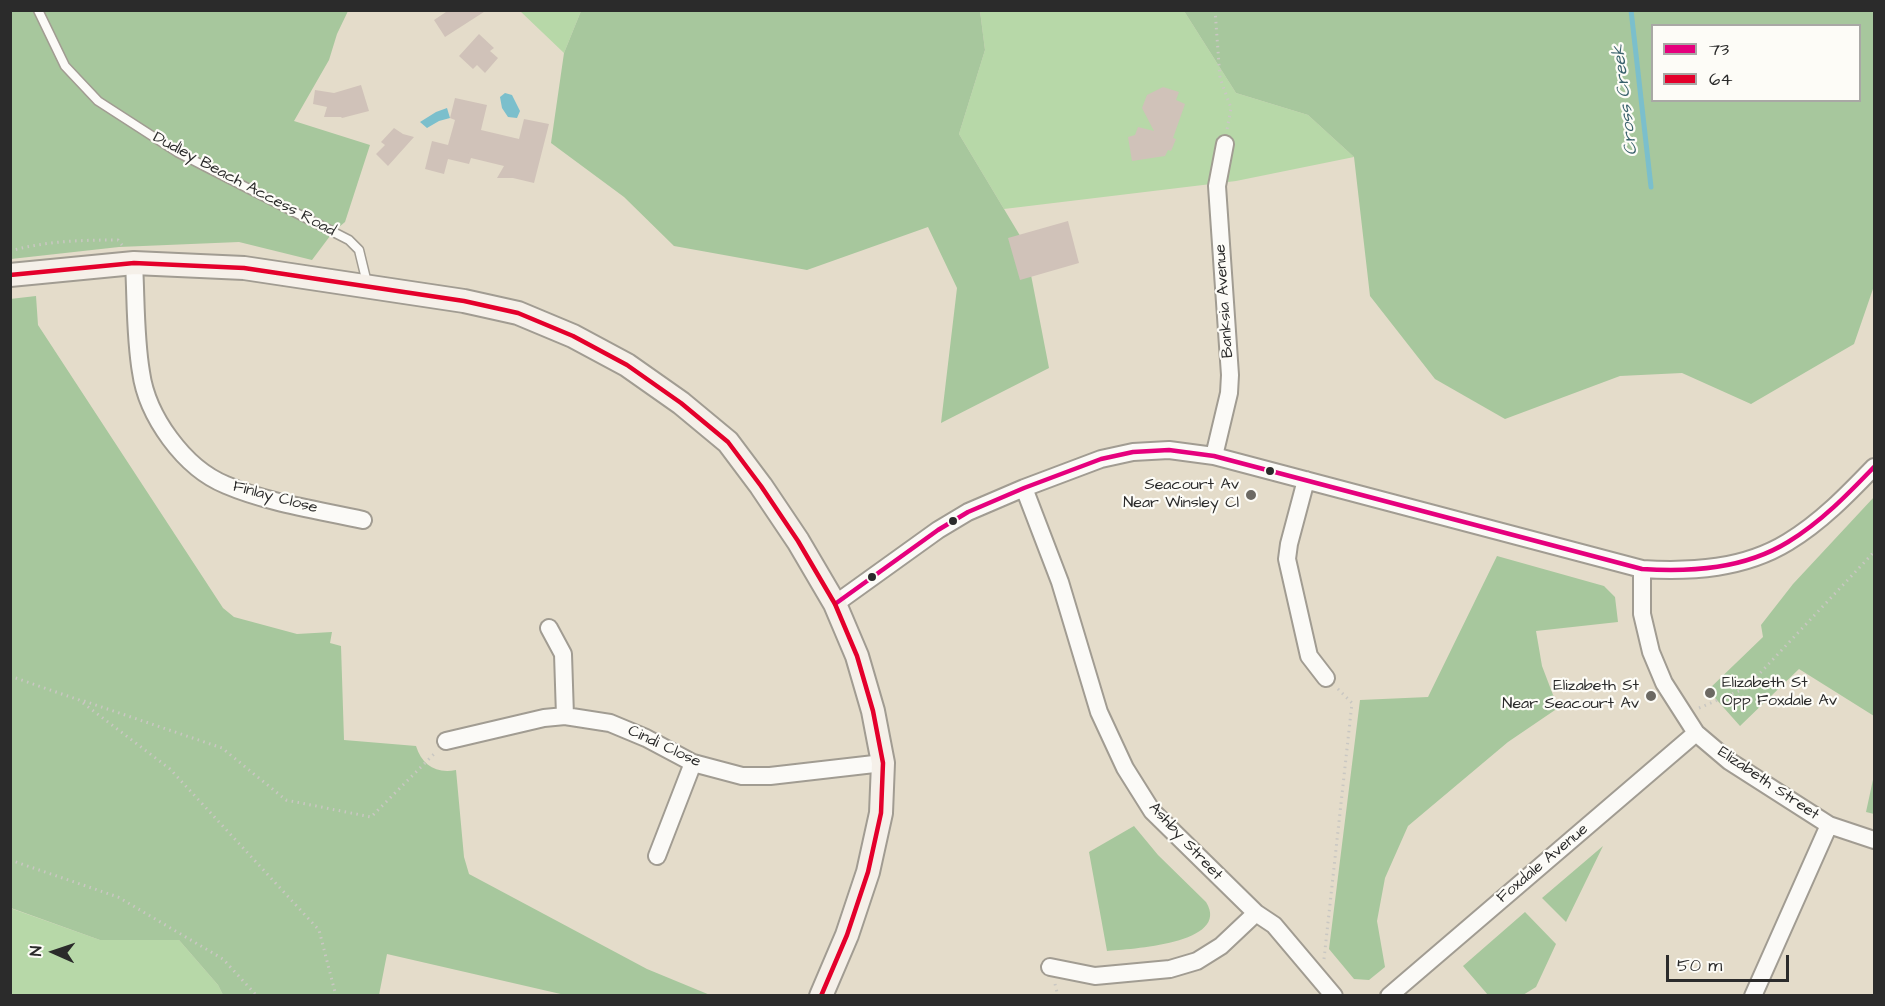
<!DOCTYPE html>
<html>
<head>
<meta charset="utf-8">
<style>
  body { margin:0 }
  #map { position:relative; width:1885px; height:1006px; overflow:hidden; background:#e4dcca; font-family:"Architects Daughter",sans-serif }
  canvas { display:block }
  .frame { position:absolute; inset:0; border:12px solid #2b2b2b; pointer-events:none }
  .legend { position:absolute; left:1651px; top:24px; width:210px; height:78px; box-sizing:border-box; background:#fdfcf7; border:2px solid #a9a8a5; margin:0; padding:8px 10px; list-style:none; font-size:18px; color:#2b2b2b }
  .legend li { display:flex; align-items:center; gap:12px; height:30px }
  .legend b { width:30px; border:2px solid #a9a8a5 }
  .north { position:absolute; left:24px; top:922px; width:60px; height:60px; -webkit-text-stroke:4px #fdfcf7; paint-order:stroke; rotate:273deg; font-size:16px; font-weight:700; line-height:24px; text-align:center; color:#2b2b2b }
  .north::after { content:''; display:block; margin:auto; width:21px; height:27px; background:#2b2b2b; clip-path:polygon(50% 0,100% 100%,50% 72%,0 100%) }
  .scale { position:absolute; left:1666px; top:955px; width:123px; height:27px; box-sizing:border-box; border:3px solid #2b2b2b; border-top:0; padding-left:8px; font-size:18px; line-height:21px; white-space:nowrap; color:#2b2b2b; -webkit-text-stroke:4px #fdfcf7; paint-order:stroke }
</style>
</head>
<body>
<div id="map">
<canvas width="1885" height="1006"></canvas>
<div class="frame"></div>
<ul class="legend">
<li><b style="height:8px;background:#e5007d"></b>73</li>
<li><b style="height:8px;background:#e4002b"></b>64</li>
</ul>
<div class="north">N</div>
<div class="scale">50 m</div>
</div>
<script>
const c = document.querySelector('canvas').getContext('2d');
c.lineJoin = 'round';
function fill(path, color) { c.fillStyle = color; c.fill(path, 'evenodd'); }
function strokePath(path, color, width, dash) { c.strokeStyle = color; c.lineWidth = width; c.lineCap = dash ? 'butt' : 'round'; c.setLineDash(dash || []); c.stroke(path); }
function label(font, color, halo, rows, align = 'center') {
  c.font = font + ' "Architects Daughter",sans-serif'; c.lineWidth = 4.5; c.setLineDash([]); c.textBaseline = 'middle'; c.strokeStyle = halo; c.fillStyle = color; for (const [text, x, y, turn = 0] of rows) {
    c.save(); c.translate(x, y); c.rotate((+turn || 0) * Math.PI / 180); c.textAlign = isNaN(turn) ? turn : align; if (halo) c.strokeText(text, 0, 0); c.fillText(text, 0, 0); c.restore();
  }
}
const green = new Path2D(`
  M520 11H581L564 53Z
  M980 11H1184L1236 93 1308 115 1354 157 1236 181 1004 209 959 134 985 50Z
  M10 908 100 940H179L218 985 223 995 11 996Z`);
const forest = new Path2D(`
  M10 11H348L337 34 329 60 294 121 370 145 345 222 333 232 312 260 239 242 119 247 11 259Z
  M581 11H980L985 50 959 134 1025 244 1049 368 941 423 957 288 928 227 807 270 674 246 624 197 551 143 564 53Z
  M1184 11H1874V286L1854 344 1751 404 1682 373 1620 376 1505 419 1435 379 1370 296 1354 157 1308 115 1236 93ZM1652 26H1860V100H1652Z
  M36 296 38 325 223 608 234 617 297 634 332 632 330 643 341 646 344 740 416 746C422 765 436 774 456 770L464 857 469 874 647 969 710 995H565L387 954 379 995H223L218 985 179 940H100L11 908 10 299Z
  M1874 497V716L1799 669 1740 726 1708 690 1763 637 1761 625 1793 584Z
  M1497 556 1604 586 1615 597 1618 622 1536 631 1542 666 1558 708 1508 742 1408 826 1385 878 1377 921 1385 967 1369 980 1354 979 1329 949 1360 700 1428 697Z
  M1874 775V814L1866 812Z
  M1134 826 1158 855 1206 902C1232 944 1129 949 1107 951L1089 852Z
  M1603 846 1566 922 1542 898Z
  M1525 912 1556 944 1536 987 1523 995H1488L1463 966Z`);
const water = new Path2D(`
  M505 93 512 95 520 111 517 118 508 117 502 108 500 97Z
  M447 108 450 118 439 121 427 128 420 122 436 112Z`);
const stream = new Path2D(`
  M1631 10 1651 187`);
const building = new Path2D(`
  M449 10H487L445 37 434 20Z
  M479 34 494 48 490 51 498 58 485 73 477 65 473 69 459 56Z
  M361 85 369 111 342 118 341 117H324L327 107 313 104 315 90 334 93Z
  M1163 87 1179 92 1176 100 1185 104 1173 138 1176 139 1171 151 1168 150 1165 156 1132 161 1128 137 1135 135 1138 127 1154 131 1142 108 1147 95Z
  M455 98 487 105 481 130 519 139 524 119 549 124 534 183 513 178H497L504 166 471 158 469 164 448 159 444 174 425 169 432 141 448 145 455 120 450 118Z
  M394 128 403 134 414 137 388 166 376 154 385 145 381 142Z
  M1068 221 1079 263 1020 280 1008 238Z`);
const path = new Path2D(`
  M1215 10 1220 78 1231 108 1227 130
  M10 251C46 241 81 240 118 240L122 245
  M10 676 79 700 170 769 319 930 336 996
  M84 701 222 748 286 800 371 817 436 752
  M1699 708 1746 688 1874 552
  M10 860 118 897 223 959 257 996
  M1324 959 1352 703 1337 688
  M1055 984 1057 992 1055 996`);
const lane = new Path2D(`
  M38 10 65 66 98 101 177 152 349 240 359 250 367 283`);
const street = new Path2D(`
  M134 263C136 299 135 337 141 372 147 416 184 468 226 485 268 503 318 510 363 520
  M1214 456 1229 393 1230 375 1217 186 1225 144
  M1306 480 1289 544 1287 559 1309 656 1326 678
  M1024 488 1060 582 1099 712 1125 768 1152 811 1256 913 1274 925 1334 996
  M1642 569V614L1651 652 1664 683 1696 733 1729 761 1829 825 1874 840
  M835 604 938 530 968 512 1024 488 1101 459 1133 452 1169 450 1214 456 1642 569C1692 572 1744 569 1788 542 1821 522 1848 494 1874 467
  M549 628 563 654 565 716
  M446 741 544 718 565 716 610 723 646 738 693 763 742 776H770L883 763
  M657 856 693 763
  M1050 967 1095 976 1170 969 1197 961 1221 946 1256 913
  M1389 996 1696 733
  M1753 996 1829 825`);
const secondary = new Path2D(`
  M10 275 134 263 244 268 464 301 518 313 573 336 627 365 681 403 728 442 761 486 798 541 835 604 857 656 873 711 883 763 881 813 868 872 847 935 821 996`);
const bus1 = new Path2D(`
  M835 604 938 530 968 512 1024 488 1101 459 1133 452 1169 450 1214 456 1642 569C1692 572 1744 569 1788 542 1821 522 1848 494 1874 467`);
const bus2 = new Path2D(`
  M10 275 134 263 244 268 464 301 518 313 573 336 627 365 681 403 728 442 761 486 798 541 835 604 857 656 873 711 883 763 881 813 868 872 847 935 821 996`);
const markers = [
  [1270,471,5,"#2b2b2b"],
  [1251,495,6,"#6c6963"],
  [953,521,5,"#2b2b2b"],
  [872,577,5,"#2b2b2b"],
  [1710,693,6,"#6c6963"],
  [1651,696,6,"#6c6963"]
];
const streetNames = [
  ["Dudley Beach Access Road",244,185,28],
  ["Banksia Avenue",1225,301,-94],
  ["Finlay Close",275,498,15],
  ["Cindi Close",664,747,25],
  ["Elizabeth Street",1768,784,34],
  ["Ashby Street",1185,842,47],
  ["Foxdale Avenue",1543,864,-40]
];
const poiNames = [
  ["Seacourt Av",1239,486],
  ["Near Winsley Cl",1239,504],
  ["Elizabeth St",1722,684,"left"],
  ["Opp Foxdale Av",1722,702,"left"],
  ["Elizabeth St",1639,687],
  ["Near Seacourt Av",1639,705]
];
const waterNames = [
  ["Cross Creek",1626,100,-97]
];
fill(green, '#b7d8a8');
fill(forest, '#a7c79d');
fill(water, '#7bbfcc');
strokePath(stream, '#7bbfcc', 5);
fill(building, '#d0c2b9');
strokePath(lane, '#a19c92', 11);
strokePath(street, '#a19c92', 20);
strokePath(secondary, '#a19c92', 26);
strokePath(path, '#c9c7c2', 3, [1.5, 4.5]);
strokePath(lane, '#fbfaf7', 8);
strokePath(street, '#fbfaf7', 16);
strokePath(secondary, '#f5f0e9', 22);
strokePath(bus1, '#e5007d', 4.5);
strokePath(bus2, '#e4002b', 4.5);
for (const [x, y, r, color] of markers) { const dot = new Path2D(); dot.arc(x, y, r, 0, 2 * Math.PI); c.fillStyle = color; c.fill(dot); strokePath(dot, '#fdfcf7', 2); }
label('16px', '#2b2b2b', '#fdfcf7', streetNames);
label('16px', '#2b2b2b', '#fdfcf7', poiNames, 'right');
label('italic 18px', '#39616c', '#fdfcf7', waterNames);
</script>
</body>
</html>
